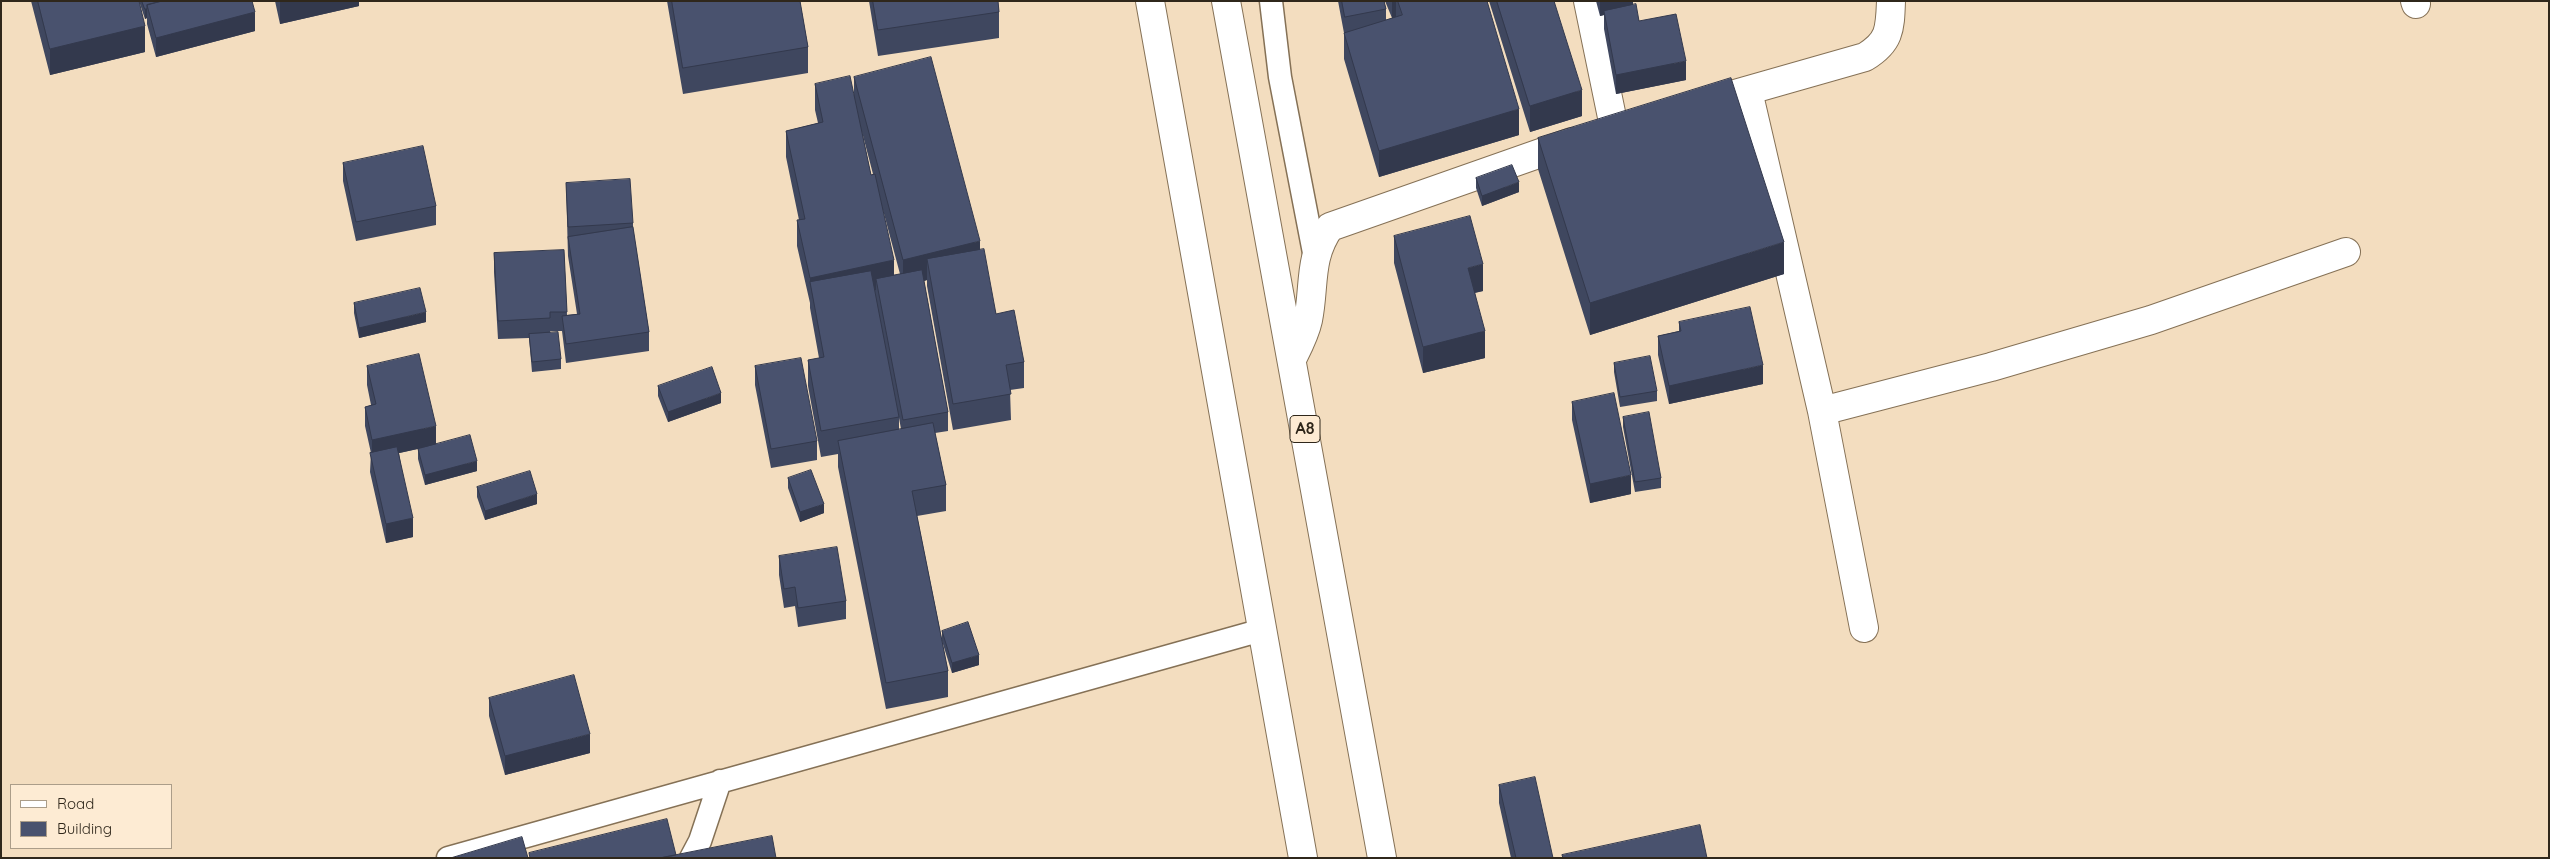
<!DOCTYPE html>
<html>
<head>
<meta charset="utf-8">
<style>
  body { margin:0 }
  #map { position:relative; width:2550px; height:859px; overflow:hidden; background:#f3ddbf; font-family:Quicksand,sans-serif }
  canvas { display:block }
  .frame { position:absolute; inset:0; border:2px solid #2f271b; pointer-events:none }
  .legend { position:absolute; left:10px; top:784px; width:162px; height:65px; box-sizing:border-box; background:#fdebd3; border:1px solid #ab9d89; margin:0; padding:6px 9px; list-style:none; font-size:15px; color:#2f271b }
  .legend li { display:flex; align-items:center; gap:10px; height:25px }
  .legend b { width:25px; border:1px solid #ab9d89 }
</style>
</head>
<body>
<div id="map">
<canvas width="2550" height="859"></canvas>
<div class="frame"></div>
<ul class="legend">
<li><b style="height:6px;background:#fff"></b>Road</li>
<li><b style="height:14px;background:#49526e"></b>Building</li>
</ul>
</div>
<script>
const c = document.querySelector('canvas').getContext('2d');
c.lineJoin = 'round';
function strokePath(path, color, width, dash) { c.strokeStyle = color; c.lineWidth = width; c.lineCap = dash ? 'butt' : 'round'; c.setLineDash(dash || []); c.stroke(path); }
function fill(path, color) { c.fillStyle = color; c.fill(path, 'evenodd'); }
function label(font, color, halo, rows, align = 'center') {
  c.font = font + ' Quicksand,sans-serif'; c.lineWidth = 5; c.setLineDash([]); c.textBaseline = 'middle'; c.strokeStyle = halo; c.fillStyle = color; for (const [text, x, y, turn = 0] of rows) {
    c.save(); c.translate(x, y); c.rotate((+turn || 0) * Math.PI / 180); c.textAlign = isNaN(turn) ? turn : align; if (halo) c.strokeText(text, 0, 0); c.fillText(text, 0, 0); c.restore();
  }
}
const service = new Path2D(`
  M1271 1 1280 77 1315 258
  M448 858 1262 630
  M691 858 700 841 720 781`);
const minor = new Path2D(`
  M1588 1 1614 127
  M2415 1 2416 4
  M1748 91 1822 411 1864 628
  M1700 104 1865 57C1890 42 1890 29 1891 1
  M1292 359C1298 347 1305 334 1308 320 1315 286 1308 258 1330 227L1572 142
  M1822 411 1991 367 2151 320 2346 252`);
const trunk = new Path2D(`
  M1150 1 1303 858
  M1226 1 1382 858`);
const wall = new Path2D(`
  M31 1H139L145 52 50 75Z
  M139 1H252L255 31 156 57 147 24V18L145 19Z
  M275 1H359V6L280 24Z
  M667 1H800L808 47V73L683 94Z
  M869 1H998L999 12V38L878 56Z
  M1338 1H1384L1386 9V20L1392 18 1385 1H1487L1519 135 1379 177 1344 59V33Z
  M1489 1H1554L1582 116 1530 132Z
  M1596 1H1633V5L1639 21 1686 80 1616 94 1604 29V15L1600 16Z
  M854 77 980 250 996 314 1024 362V388L1010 390 1011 420 953 430 927 286V280L924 281 948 412V431L935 433 946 485V511L917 516 942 640V631L979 665 952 673 942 641 948 671V697L886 709 838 467V454L821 457 808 386V360L819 358 810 308V303L797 246V220H799L786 157V131L818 123 815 110V84L854 97ZM862 132 873 174 871 175ZM883 210 900 274 894 275ZM899 418 901 429 899 430Z
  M1538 138 1784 274 1590 335 1538 169Z
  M343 163 436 206V225L356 241 343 181Z
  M1476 178 1519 192 1482 206 1476 188Z
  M566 183 633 223V228L649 332V351L566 363 562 331H550L561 359V369L532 372 529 338 498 339 494 272V253L564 250 567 315 577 314 568 256Z
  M1394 236 1483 291 1475 293 1485 358 1423 373 1394 263Z
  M354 303 426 322 359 338 354 313Z
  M1679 322 1763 384 1669 404 1658 355V336L1679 331Z
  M1614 363 1657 391V401L1620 407 1614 372Z
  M367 366 436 444 477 471 425 485 418 459V449L426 447 399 453 413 537 386 543 370 472 371 453 365 426V407L371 405 367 385Z
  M755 366 817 441V460L771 468 755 385Z
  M658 386 721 403 668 422 658 396Z
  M1572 402 1631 494 1590 503 1572 420Z
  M1623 417 1661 478V488L1635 492 1623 427Z
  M788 478 824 513 800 522 788 488Z
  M477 487 537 504 485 520 477 497Z
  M779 556 846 601V619L798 627 795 606 784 608 779 575Z
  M489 698 590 753 505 775 489 716Z
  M1499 785 1553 858H1511L1499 803Z`);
const shadedWall = new Path2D(`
  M280 1H359V6L280 24Z
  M1392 1H1396V18L1392 19Z
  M1600 1H1633V7L1604 11V15L1600 16Z
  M145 9H147V18L145 19Z
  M255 12V31L156 57V38Z
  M145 26V52L50 75V49Z
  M1686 61V80L1616 94V75Z
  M1582 90V116L1530 132V106Z
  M1519 109V135L1379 177V151Z
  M1519 182V192L1482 206V196Z
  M980 241V267L927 259V280L903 287V260Z
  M1784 242V274L1590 335V303Z
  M894 260V286L876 279V290L814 304 810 283V278Z
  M1483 264V291L1468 294V268Z
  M426 312V322L359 338V328Z
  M1485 331V358L1423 373V347Z
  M1763 365V384L1669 404V386Z
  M721 393V403L668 422V412Z
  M436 426V445L372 459V440Z
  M477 461V471L425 485V475Z
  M1631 475V494L1590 503V484Z
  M537 494V504L485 520V511Z
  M824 504V513L800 522V512Z
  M413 518V537L386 543V524Z
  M979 655V665L952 673V663Z
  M590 734V753L505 775V756Z`);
const building = new Path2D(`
  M38 1H139L145 26 50 49Z
  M142 1H162L147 5V9H145Z
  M162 1H252L255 12 156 38 147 5Z
  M672 1H800L808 47 683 68Z
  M873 1H998L999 12 878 30Z
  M1342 1H1384L1386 9 1345 17Z
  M1398 1H1487L1519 109 1379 151 1344 33 1402 15Z
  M1497 1H1554L1582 90 1530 106Z
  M1636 4 1639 21 1676 14 1686 61 1616 75 1604 11Z
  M931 57 980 241 903 260 854 77Z
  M850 76 871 175 875 174 894 260 810 278 797 220 805 219 786 131 823 122 815 84Z
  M1731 78 1784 242 1590 303 1538 138Z
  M423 146 436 206 356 222 343 163Z
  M1512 165 1519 182 1482 196 1476 178Z
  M630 179 633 223 568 227 566 183Z
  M1470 216 1483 264 1468 268 1485 331 1423 347 1394 236Z
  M633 227 649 332 566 344 562 316 580 314 568 237Z
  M984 249 996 314 1014 310 1024 362 1006 365 1011 394 953 404 927 259Z
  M564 250 567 312H550V318L498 321 494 253Z
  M922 270 948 412 903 420 876 279Z
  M871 271 899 417 821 431 808 360 824 357 810 282Z
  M420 288 426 312 359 328 354 303Z
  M1750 307 1763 365 1669 386 1658 336 1681 331 1679 322Z
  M558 332 561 359 532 362 529 334Z
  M419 354 436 426 372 440 365 407 376 404 367 366Z
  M1650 356 1657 391 1620 397 1614 363Z
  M801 358 817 441 771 449 755 366Z
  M712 367 721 393 668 412 658 386Z
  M1614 393 1631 475 1590 484 1572 402Z
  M1649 412 1661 478 1635 482 1623 417Z
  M933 423 946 485 912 491 948 671 886 683 838 441Z
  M470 435 477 461 425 475 418 449Z
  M397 447 413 518 386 524 370 453Z
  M811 470 824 504 800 512 788 478Z
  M530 471 537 494 485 511 477 487Z
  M837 547 846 601 798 608 795 587 784 589 779 556Z
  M968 622 979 655 952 663 942 631Z
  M574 675 590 734 505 756 489 698Z
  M1535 777 1553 858H1516L1499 785Z
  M667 819 676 855 660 858H530L529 853Z
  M1700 825 1707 858H1563L1562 855Z
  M772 836 776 858H660Z
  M522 837 528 858H451Z`);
const shields = [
  [1305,429,30]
];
const shieldNames = [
  ["A8",1305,429]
];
strokePath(service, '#857156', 25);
strokePath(minor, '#857156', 30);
strokePath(trunk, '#857156', 30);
strokePath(service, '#fff', 22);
strokePath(minor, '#fff', 28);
strokePath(trunk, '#fff', 28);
fill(wall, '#3f475f');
fill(shadedWall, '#33394d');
fill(building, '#49526e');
strokePath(building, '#33394d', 1);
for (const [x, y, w] of shields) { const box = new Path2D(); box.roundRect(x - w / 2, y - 13.5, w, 27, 4); c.fillStyle = '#fdebd3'; c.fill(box); strokePath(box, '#2f271b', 1); }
label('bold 16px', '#2f271b', null, shieldNames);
</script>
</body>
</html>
